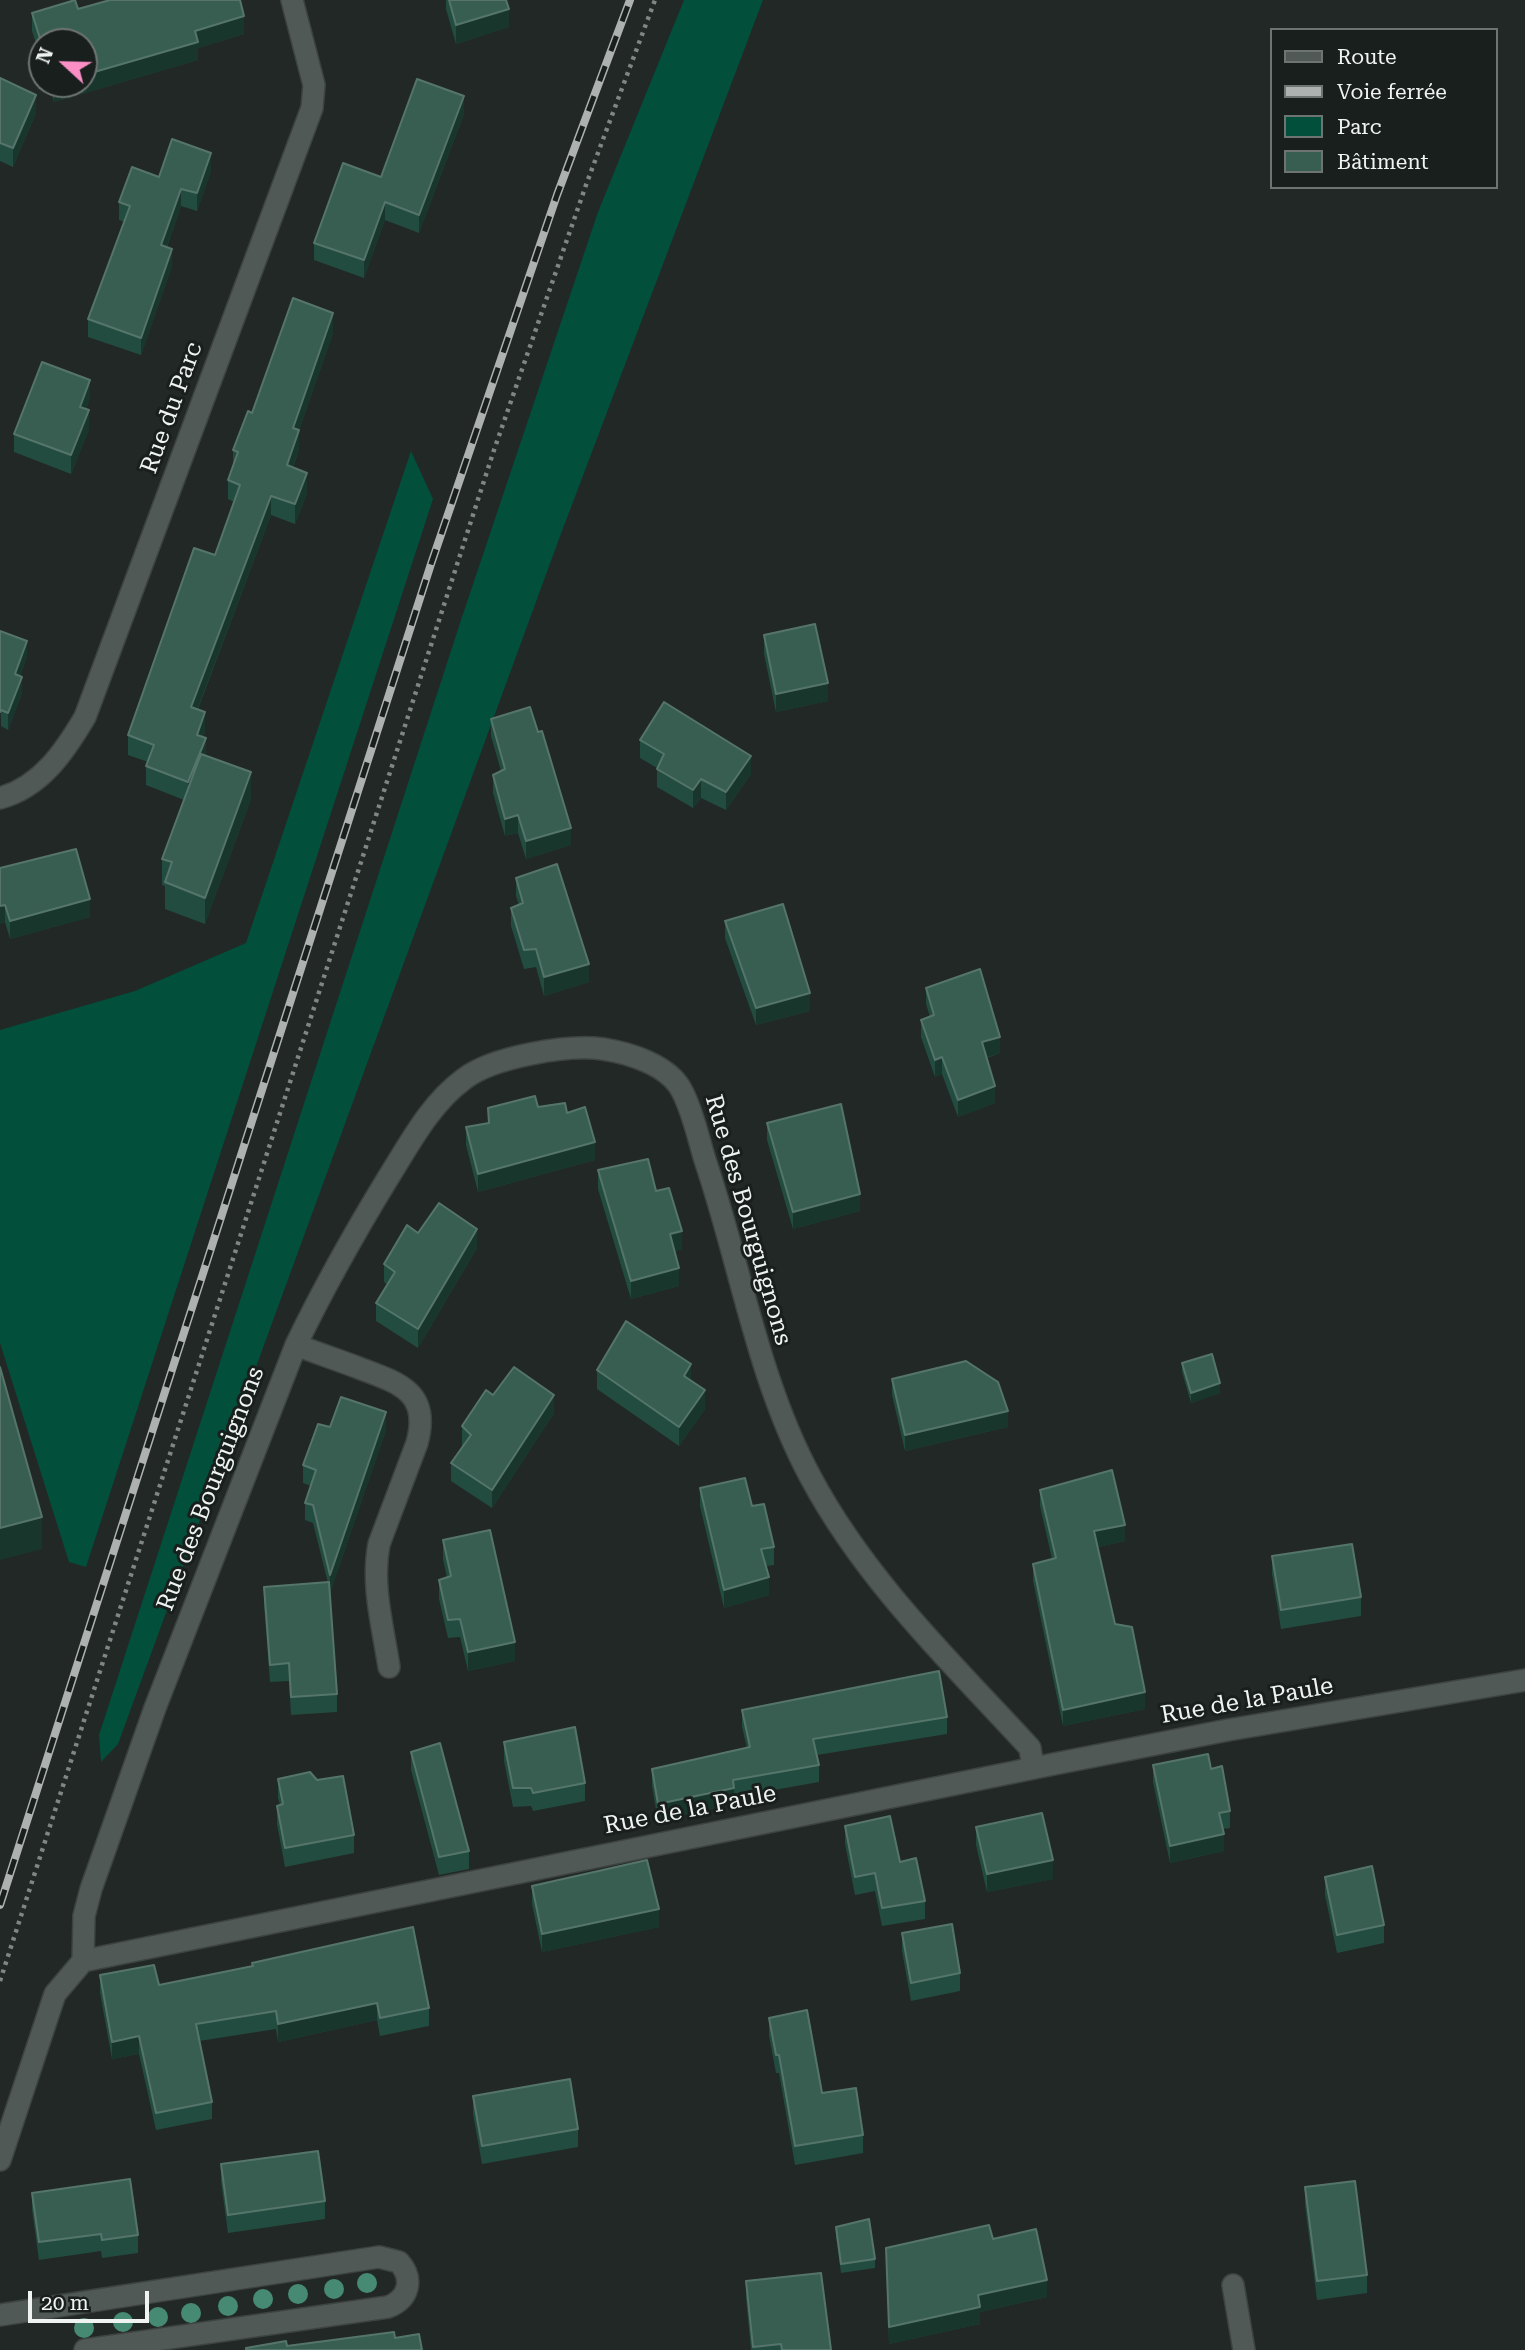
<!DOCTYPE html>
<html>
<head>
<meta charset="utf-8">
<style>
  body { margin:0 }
  #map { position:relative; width:1525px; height:2350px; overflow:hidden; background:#222826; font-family:"Roboto Serif",serif }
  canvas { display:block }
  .legend { position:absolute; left:1270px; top:28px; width:228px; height:161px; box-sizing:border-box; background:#181f1c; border:2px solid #6e7472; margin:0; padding:9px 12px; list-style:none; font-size:21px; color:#eff4f2 }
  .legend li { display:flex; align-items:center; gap:14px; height:35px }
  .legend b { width:35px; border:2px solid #6e7472 }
  .north { position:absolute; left:28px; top:28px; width:70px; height:70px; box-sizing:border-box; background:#181f1c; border:2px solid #6e7472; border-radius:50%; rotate:292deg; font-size:19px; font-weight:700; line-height:28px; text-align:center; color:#eff4f2 }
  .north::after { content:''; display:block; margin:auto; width:24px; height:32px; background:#fa8fc6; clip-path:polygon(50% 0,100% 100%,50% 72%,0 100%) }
  .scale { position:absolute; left:28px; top:2291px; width:121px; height:32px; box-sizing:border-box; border:4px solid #eff4f2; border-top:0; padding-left:9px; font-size:21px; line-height:24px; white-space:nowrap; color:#eff4f2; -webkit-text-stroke:5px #181f1c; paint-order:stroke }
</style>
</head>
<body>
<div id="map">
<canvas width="1525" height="2350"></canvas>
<ul class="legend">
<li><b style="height:9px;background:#515956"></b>Route</li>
<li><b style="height:9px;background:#adb2b0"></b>Voie ferrée</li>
<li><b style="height:19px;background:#024f3b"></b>Parc</li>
<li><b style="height:19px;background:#385e52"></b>Bâtiment</li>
</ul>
<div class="north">N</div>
<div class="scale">20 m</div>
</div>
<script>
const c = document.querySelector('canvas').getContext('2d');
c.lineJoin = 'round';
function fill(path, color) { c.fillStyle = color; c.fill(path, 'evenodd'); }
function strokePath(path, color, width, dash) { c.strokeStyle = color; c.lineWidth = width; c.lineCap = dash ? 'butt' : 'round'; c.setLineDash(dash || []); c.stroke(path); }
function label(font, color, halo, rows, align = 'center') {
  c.font = font + ' "Roboto Serif",serif'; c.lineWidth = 6; c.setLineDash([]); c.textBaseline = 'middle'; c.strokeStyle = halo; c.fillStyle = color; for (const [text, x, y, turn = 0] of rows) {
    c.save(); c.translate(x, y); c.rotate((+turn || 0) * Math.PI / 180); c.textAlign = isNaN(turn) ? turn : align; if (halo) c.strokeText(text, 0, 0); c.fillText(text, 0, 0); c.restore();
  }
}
const green = new Path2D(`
  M684 0H763L559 539 118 1744 101 1762 99 1735 461 620 598 212Z
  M411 451 433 499 86 1567 69 1562 0 1343V1030L135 991 246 943Z`);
const path = new Path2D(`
  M0 1981 493 453 586 185 655 0`);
const street = new Path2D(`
  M0 798C41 787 65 751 85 717L312 108 314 85 292 0
  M296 1345C317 1353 338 1360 359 1368 399 1383 431 1392 417 1443L379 1544C371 1585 383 1627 389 1667
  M83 1961 84 1916 91 1889 155 1708 296 1345C324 1287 355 1232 388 1178 410 1143 430 1104 464 1079 492 1057 568 1044 603 1049 629 1053 669 1065 682 1091 693 1112 698 1137 705 1160 741 1266 757 1378 811 1478 866 1581 952 1663 1030 1748L1033 1768
  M0 2160 55 1994 83 1961 1054 1764 1228 1730 1525 1680
  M1233 2285 1244 2350
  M0 2315 379 2257 399 2262C414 2279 409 2299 388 2307L85 2350`);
const rail = new Path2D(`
  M0 1905 431 564 557 195 630 0`);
const trees = [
  [367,2283],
  [334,2289],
  [298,2294],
  [263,2299],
  [228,2306],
  [191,2313],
  [158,2317],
  [123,2322],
  [84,2328]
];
const wall = new Path2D(`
  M446 0H506L509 27 456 44 446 9Z
  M78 9 244 34 198 48V60L54 102 49 84H84L42 42V62L32 31V13Z
  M0 78 36 113 13 167 0 161Z
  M464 114 419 233 385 220 364 278 314 260V243L381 177Z
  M211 171 197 211 181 206 167 247 172 266 141 355 88 337V319L124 222 119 220V202L159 177Z
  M333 333 299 430V449L293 468 307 493 295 524 271 515 198 709 205 732 203 737 206 756 251 799 205 924 165 909V886L162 885V859L184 800 146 785V766L148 762 128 755V735L215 555 234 502 228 499V480L233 466V450Z
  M90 398 86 409 89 429 71 474 14 452V434Z
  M0 631 27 657 20 676 22 693 8 730 1 726Z
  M764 635 828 701 776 712 764 654Z
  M491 719 571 845 526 859 518 833 505 836 493 793V775L501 771 491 736Z
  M640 740 751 774 726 810 701 798 693 808 657 787V768L640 758Z
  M0 868 90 917 10 939 5 922 0 924Z
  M516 878 589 982 544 996 536 967 524 969 511 926V908L519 905 516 896Z
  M725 921 810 1011 756 1025 725 938Z
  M926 988 1000 1053 987 1058 995 1103 958 1117 942 1074 935 1077 921 1037V1020L930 1017 926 1004Z
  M538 1107 567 1113 595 1160 478 1192 466 1145V1127L488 1123V1108Z
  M767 1123 860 1211 793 1229 767 1140Z
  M598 1170 656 1191 682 1249 675 1251 679 1286 631 1299 598 1189Z
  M418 1233 477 1248 418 1348 376 1321V1303L388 1285 384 1282V1264Z
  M1182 1363 1220 1393 1191 1403 1182 1372Z
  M597 1370 691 1381 705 1409 679 1446 597 1389Z
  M892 1379 1008 1427 905 1451 892 1395Z
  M493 1395 554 1413 492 1508 451 1481V1463L463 1446 462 1445V1426Z
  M330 1427 386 1430 330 1593 337 1694V1712L291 1715 289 1681 270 1682 264 1604V1587L328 1583 313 1523 305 1520V1503L311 1486 303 1483V1465Z
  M700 1488 752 1506 774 1547V1565L766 1566 769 1595 724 1608 700 1506Z
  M1040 1490 1125 1541 1098 1547 1115 1624 1145 1709 1063 1726 1033 1581V1564L1052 1559 1040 1506Z
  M443 1540 515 1661 468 1671 460 1637 448 1638 439 1599V1580L447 1578 443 1559Z
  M1272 1556 1361 1597V1616L1281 1629 1272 1574Z
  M742 1710 947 1717V1734L817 1755 819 1765V1782L734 1797V1804L658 1821 652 1786V1769L747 1748 742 1727Z
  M504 1742 585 1783V1801L533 1811 531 1806 513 1807 504 1761Z
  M411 1752 469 1851V1869L439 1875 411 1770Z
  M1153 1765 1211 1769 1230 1811V1828L1223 1829 1224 1851 1170 1863 1153 1782Z
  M278 1779 354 1835V1853L285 1867 277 1824V1806L280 1805 278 1798Z
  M845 1826 900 1862 925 1901V1919L882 1926 875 1891 855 1895 845 1844Z
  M976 1827 1053 1879 987 1892 976 1845Z
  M1325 1877 1384 1925V1943L1337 1953 1325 1895Z
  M532 1886 659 1927 542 1952 532 1904Z
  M902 1933 960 1973V1991L911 2001 902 1951Z
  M100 1975 159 1985 429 2008V2026L380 2036 377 2020 278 2042 276 2029 199 2041 212 2102V2119L156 2130 139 2054 112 2059 100 1993Z
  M769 2018 822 2093 863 2135V2153L795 2165 779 2073H776L769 2036Z
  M473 2096 578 2129V2147L482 2164 473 2114Z
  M221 2164 325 2201V2219L228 2233 221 2182Z
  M1305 2187 1367 2275V2293L1317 2300 1305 2205Z
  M32 2193 138 2235V2253L102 2258 101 2251 39 2260 32 2210Z
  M836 2227 875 2259V2268L841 2273 836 2236Z
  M993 2239 1047 2297 980 2312V2324L889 2344 886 2248Z
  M746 2281 831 2350H751L746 2298Z`);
const shadedWall = new Path2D(`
  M509 9V27L456 44V25Z
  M244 16V34L198 48V60L54 102V84H84V75L195 31Z
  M36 95V113L13 167V148Z
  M464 96V114L419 233V215Z
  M211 153V171L197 211V193Z
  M181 189V206L161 263V245Z
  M385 202V220L364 278V260Z
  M172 249V266L141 355V338Z
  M333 313V333L293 447V428Z
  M90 380V398L80 426V407Z
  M89 410V429L71 474V455Z
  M299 430V449L287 485V465Z
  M307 473V493L295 524V504Z
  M271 496V515L191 726V707Z
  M27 641V657L15 691V674Z
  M22 677V693L8 730V713Z
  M828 683V701L776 712V694Z
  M205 712V732L197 754V735Z
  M206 738V757L188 802V782Z
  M751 756V774L726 810V792Z
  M251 772V799L205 924V898Z
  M701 779V798L693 808V790Z
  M518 815V833L505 836V819Z
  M571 828V845L526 859V841Z
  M90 899V917L10 939V921Z
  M5 905V922L0 924V906Z
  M589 964V982L544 996V977Z
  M810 993V1011L756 1025V1008Z
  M1000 1037V1053L982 1059V1042Z
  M942 1057V1074L935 1077V1060Z
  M995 1086V1103L958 1117V1100Z
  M595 1142V1160L478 1192V1174Z
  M860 1194V1211L793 1229V1212Z
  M477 1229V1248L418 1348V1329Z
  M682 1231V1249L670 1252V1234Z
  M679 1268V1286L631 1299V1281Z
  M691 1364V1382L684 1376Z
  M1220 1383V1393L1191 1403V1393Z
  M705 1390V1409L679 1446V1427Z
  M554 1395V1413L492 1508V1490Z
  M1008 1411V1427L905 1451V1435Z
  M386 1412V1430L330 1593V1575Z
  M42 1517V1549L0 1560V1528Z
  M1125 1525V1541L1094 1548V1531Z
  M769 1577V1595L724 1608V1590Z
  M515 1642V1661L468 1671V1652Z
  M1145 1692V1709L1063 1726V1710Z
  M734 1788V1804L658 1821V1804Z
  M1224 1834V1851L1170 1863V1846Z
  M1053 1860V1879L987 1892V1874Z
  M659 1909V1927L542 1952V1934Z
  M377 2003V2020L278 2042V2024Z
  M139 2036V2054L112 2059V2042Z
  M1047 2280V2297L980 2312V2324L889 2344V2327L978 2295Z`);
const building = new Path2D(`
  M75 0 78 9 110 0H240L244 16 195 31 198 42 84 75V42H42V45L32 13Z
  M449 0H506L509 9 456 25Z
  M0 78 36 95 13 148 0 143Z
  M417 79 464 96 419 215 385 202 364 260 314 243 343 163 381 177Z
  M172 139 211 153 197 193 181 189 161 245 172 249 141 338 88 319 130 206 119 202 132 167 159 177Z
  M293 298 333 313 293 428 299 430 287 465 307 473 295 504 271 496 191 707 205 712 197 735 206 738 188 782 146 766 154 745 128 735 194 548 215 555 240 485 228 480 238 452 233 450 248 411 252 413Z
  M42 362 90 380 80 407 89 410 71 455 14 434Z
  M815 624 828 683 776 694 764 635Z
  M0 631 27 641 15 674 22 677 8 713 1 710 0 712Z
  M664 702 751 756 726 792 701 779 693 790 657 769 664 754 640 740Z
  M530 707 538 732 542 731 571 828 526 841 518 815 505 819 493 775 505 769 491 719Z
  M201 754 251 772 205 898 165 882 172 862 162 859Z
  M76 849 90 899 10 921 5 905 0 906V868Z
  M557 864 589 964 544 977 536 949 524 950 511 908 523 903 516 878Z
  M783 904 810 993 756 1008 725 921Z
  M980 969 1000 1037 982 1042 995 1086 958 1100 942 1057 935 1060 921 1020 934 1015 926 988Z
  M535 1096 538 1107 565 1103 567 1113 585 1107 595 1142 478 1174 466 1127 489 1123 488 1108Z
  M841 1104 860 1194 793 1212 767 1123Z
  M648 1159 656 1191 669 1188 682 1231 670 1234 679 1268 631 1281 598 1170Z
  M439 1203 477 1229 418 1329 376 1303 395 1272 384 1264 407 1225 418 1233Z
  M626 1321 691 1364 684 1376 705 1390 679 1427 597 1370Z
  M1212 1354 1220 1383 1191 1393 1182 1363Z
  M966 1361 998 1382 1008 1411 905 1435 892 1379Z
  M0 1367 42 1517 0 1528Z
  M514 1367 554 1395 492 1490 451 1463 471 1435 462 1426 486 1390 493 1395Z
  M341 1397 386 1412 330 1575 313 1505 305 1503 316 1470 303 1465 318 1424 330 1427Z
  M1112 1470 1125 1525 1094 1531 1115 1624 1132 1627 1145 1692 1063 1710 1033 1564 1056 1558 1040 1490Z
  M745 1478 752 1506 764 1504 774 1547 761 1549 769 1577 724 1590 700 1488Z
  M490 1530 515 1642 468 1652 460 1619 448 1620 439 1580 451 1576 443 1540Z
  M1352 1544 1361 1597 1281 1610 1272 1556Z
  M329 1582 337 1694 291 1697 289 1663 270 1665 264 1587Z
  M939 1671 947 1717 813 1739 819 1765 733 1780 734 1788 658 1804 652 1769 750 1747 742 1710Z
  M575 1727 585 1783 533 1793 531 1788H513L504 1742Z
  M440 1743 469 1851 439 1857 411 1752Z
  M1208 1754 1211 1769 1222 1766 1230 1811 1219 1813 1224 1834 1170 1846 1153 1765Z
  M310 1772 317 1780 343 1776 354 1835 285 1848 277 1806 283 1804 278 1779Z
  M1042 1813 1053 1860 987 1874 976 1827Z
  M890 1816 900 1862 916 1858 925 1901 882 1908 875 1873 855 1877 845 1826Z
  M647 1860 659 1909 542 1934 532 1886Z
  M1372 1866 1384 1925 1337 1935 1325 1877Z
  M952 1924 960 1973 911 1983 902 1933Z
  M413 1927 429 2008 380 2018 377 2003 278 2024 276 2011 196 2024 212 2102 156 2113 139 2036 112 2042 100 1975 154 1965 159 1985 253 1966 252 1963Z
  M807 2010 822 2093 856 2088 863 2135 795 2146 779 2055H776L769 2018Z
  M570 2079 578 2129 482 2146 473 2096Z
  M318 2151 325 2201 228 2215 221 2164Z
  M130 2179 138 2235 102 2240 101 2234 39 2242 32 2193Z
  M1355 2181 1367 2275 1317 2281 1305 2187Z
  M869 2219 875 2259 841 2264 836 2227Z
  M989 2225 993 2239 1036 2229 1047 2280 978 2295 980 2307 889 2327 886 2248Z
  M821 2273 831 2350H782L781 2344 753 2347 746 2281Z
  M394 2332 395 2338 419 2334 422 2350H246V2348L286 2341 287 2346Z`);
const streetNames = [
  ["Rue du Parc",172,408,-70],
  ["Rue des Bourguignons",748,1220,74],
  ["Rue des Bourguignons",211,1489,-69],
  ["Rue de la Paule",1247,1701,-10],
  ["Rue de la Paule",690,1810,-11]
];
fill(green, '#024f3b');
strokePath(street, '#3d4341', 24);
strokePath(path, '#808684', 4.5, [3.5, 5]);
strokePath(street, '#515956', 21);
strokePath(rail, '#adb2b0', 8);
strokePath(rail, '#181f1c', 5, [16]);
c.fillStyle = '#478a74';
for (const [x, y] of trees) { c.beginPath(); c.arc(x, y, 10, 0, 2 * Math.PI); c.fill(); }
fill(wall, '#224c3f');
fill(shadedWall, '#19362d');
fill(building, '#385e52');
strokePath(building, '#55756b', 2);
label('24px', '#eff4f2', '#181f1c', streetNames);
</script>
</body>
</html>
